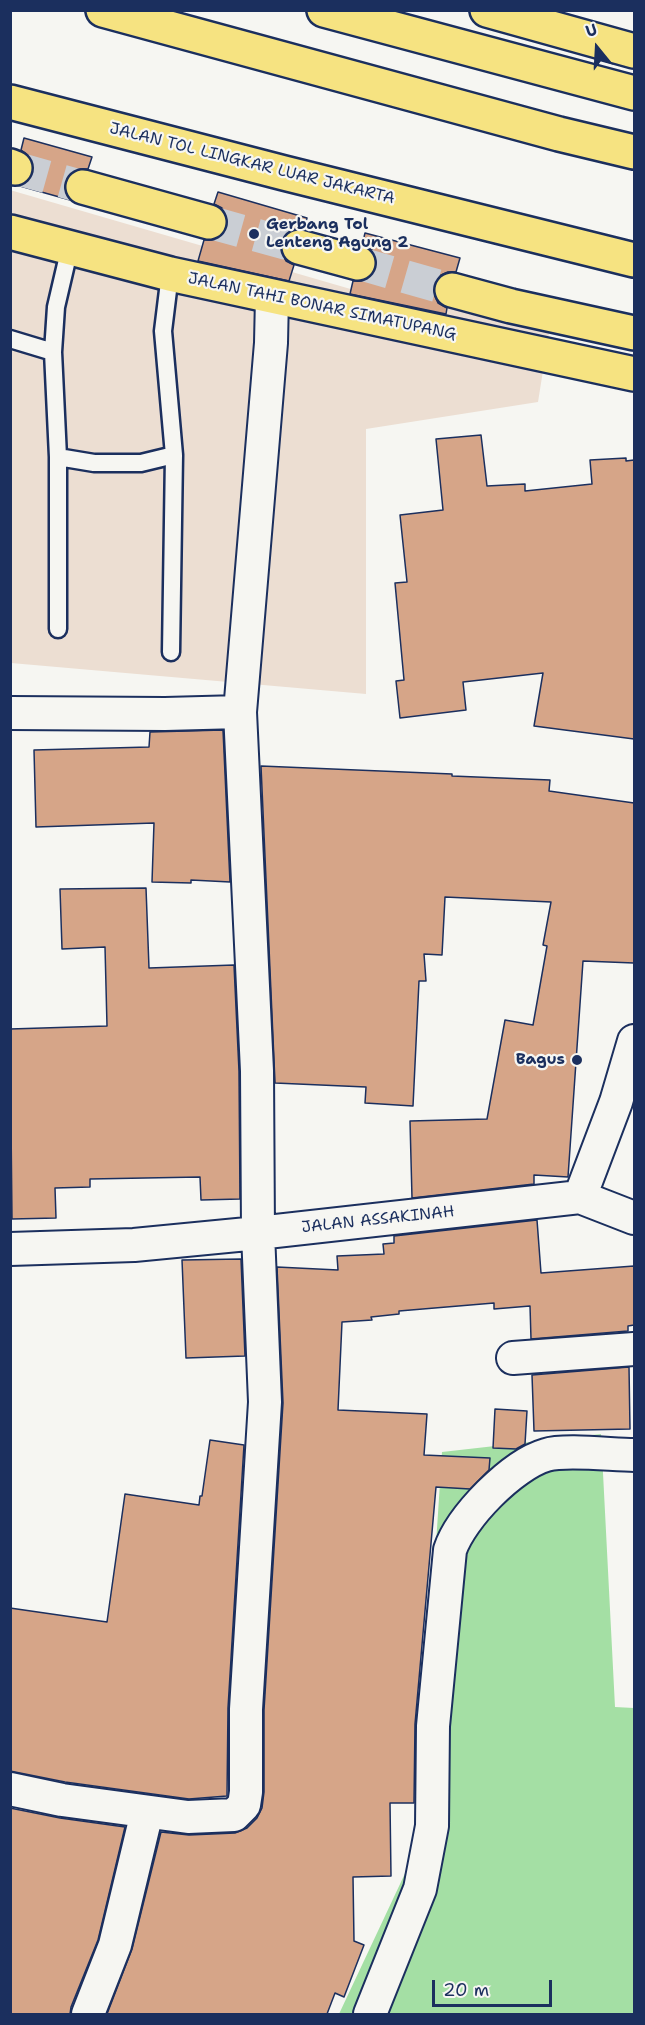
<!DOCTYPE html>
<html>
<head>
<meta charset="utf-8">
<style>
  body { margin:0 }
  #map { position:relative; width:645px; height:2025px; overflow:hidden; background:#f6f6f2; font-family:"Shantell Sans",sans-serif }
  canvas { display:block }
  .frame { position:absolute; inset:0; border:12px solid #1b2f5e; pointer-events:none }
  .north { position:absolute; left:567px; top:18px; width:60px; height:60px; -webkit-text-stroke:4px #f6f6f2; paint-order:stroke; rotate:342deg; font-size:16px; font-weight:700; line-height:24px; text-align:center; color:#1b2f5e }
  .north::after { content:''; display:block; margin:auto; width:21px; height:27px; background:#1b2f5e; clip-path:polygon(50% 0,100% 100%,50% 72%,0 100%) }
  .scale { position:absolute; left:432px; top:1980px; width:120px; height:27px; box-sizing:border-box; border:3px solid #1b2f5e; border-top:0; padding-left:8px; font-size:18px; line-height:21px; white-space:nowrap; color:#1b2f5e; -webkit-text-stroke:4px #f6f6f2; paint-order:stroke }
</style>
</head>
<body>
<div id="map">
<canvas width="645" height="2025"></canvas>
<div class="frame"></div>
<div class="north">U</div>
<div class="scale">20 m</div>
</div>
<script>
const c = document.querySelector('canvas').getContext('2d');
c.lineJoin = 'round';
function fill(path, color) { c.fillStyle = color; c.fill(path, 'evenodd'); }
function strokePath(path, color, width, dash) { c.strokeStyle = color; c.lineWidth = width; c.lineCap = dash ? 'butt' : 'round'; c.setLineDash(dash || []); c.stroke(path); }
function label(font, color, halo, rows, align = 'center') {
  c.font = font + ' "Shantell Sans",sans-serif'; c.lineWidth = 4.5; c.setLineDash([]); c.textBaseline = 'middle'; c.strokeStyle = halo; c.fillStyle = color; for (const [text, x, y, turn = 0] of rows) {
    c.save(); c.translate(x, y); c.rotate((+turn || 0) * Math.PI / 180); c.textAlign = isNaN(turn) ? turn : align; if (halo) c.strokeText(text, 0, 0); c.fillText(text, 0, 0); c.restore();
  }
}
const built = new Path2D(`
  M10 190 378 297 553 308 538 402 366 429V694L11 663Z`);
const green = new Path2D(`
  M601 1434 615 1707 634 1708V2014H339L416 1850 442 1452Z`);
const building = new Path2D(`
  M24 138 92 157 88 169H78L70 173 65 181V191L70 200 20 186 27 182 32 175 34 166 29 156 21 150Z
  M218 192 307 218 304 229H294L286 233 281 242V252L286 261 294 265 289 281 198 261 204 240H214L222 235 227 228V217L222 208 214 204Z
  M365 233 460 258 456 272H448L439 276 434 286V294L438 303 447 308 446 314 350 294 353 281H362L371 277 376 267V259L372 250 362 245Z
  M481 435 487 486 525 484V491L592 484 590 460 626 458V461L634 460V739L534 726 543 673 463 682 466 710 400 718 396 681 404 680 395 583 407 582 400 515 443 510 436 439Z
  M223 730 230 882 191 880V883L152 882 154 823 36 827 34 750 149 747 150 732Z
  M261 766 452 774V776L550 780 549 791 634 803V963L583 961 568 1177 534 1175V1184L412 1198 410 1121 487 1119 505 1020 533 1025 547 946 543 945 551 902 445 897 442 955 424 954 426 981H419L413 1106 365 1103 366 1087 275 1083Z
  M146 888 149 968 234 965 239 1071 240 1199 201 1200 200 1177 90 1179V1187L55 1188 56 1218 12 1219 10 1029 107 1026 105 947 62 949 60 889Z
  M537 1220 541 1273 634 1266V1325L628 1326V1331L531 1339 530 1306 494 1309V1303L399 1311V1314L371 1317 372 1320 342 1322 338 1410 427 1414 424 1455 490 1458 489 1470 470 1489 436 1487 415 1724 414 1803H390L391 1876 353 1877 354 1941 364 1945 344 1997 335 1993 327 2014H107L132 1949 161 1832 189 1835 235 1833 247 1828 257 1818 262 1808 264 1792V1710L283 1403 277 1267 338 1270 337 1256 384 1254 383 1244 394 1243V1236Z
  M241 1259 245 1356 186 1358 182 1260Z
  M629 1367 630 1429 534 1431 532 1375Z
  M495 1409 527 1411 525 1444 516 1449 493 1448Z
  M210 1440 244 1445 228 1708 227 1796 189 1799 65 1782 10 1771V1608L107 1622 125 1494 199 1505 200 1496H202Z
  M10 1808 60 1818 125 1827 98 1940 71 2007 70 2014H10Z`);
const motorwayTunnel = new Path2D(`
  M15 168 83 187
  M209 222 299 247
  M358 263 452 290`);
const service = new Path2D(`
  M70 247 56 307 53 352 58 457 94 463H141L174 455 163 331 170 274
  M10 339 53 352
  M58 629V457
  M171 652 174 455`);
const minor = new Path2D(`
  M10 713 165 714 240 712 271 343 272 297
  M580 1197 616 1102 634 1041
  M10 1249 134 1245 258 1233 580 1197 634 1218
  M513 1358 634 1349
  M10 1789 62 1800 188 1817 234 1815 244 1805 246 1792V1709L265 1402 258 1233 257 1071 240 712
  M88 2014 115 1945 147 1812
  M370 2014 420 1889 432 1826 433 1726 450 1550C461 1517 512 1465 546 1455 565 1449 613 1455 634 1455`);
const trunk = new Path2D(`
  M487 10 634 51
  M10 232 170 274 634 374`);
const motorway = new Path2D(`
  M103 10 559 134 634 152
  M324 10 634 93
  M10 102 284 173 634 260
  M10 166 15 168
  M83 187 209 222
  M299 247 358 263
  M452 290 511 306 634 333`);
const markers = [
  [254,234,6,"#1b2f5e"],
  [577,1060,6,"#1b2f5e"]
];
const streetNames = [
  ["JALAN TOL LINGKAR LUAR JAKARTA",252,164,14],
  ["JALAN TAHI BONAR SIMATUPANG",322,307,12],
  ["JALAN ASSAKINAH",378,1220,-6]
];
const poiNames = [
  ["Gerbang Tol",266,225],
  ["Lenteng Agung 2",266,243],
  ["Bagus",565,1060,"right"]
];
fill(built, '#ecded2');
fill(green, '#a4dfa4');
fill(building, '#d6a588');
strokePath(building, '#1b2f5e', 1.5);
strokePath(motorwayTunnel, '#caced4', 33, [33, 16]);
strokePath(service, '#1b2f5e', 21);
strokePath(minor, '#1b2f5e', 36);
strokePath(trunk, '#1b2f5e', 38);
strokePath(motorway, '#1b2f5e', 38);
strokePath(service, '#f6f6f2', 16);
strokePath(minor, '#f6f6f2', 32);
strokePath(trunk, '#f6e381', 33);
strokePath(motorway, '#f6e381', 33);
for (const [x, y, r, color] of markers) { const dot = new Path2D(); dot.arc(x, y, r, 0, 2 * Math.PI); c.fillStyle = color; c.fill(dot); strokePath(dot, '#f6f6f2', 2); }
label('16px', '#1b2f5e', '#f6f6f2', streetNames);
label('bold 16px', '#1b2f5e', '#f6f6f2', poiNames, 'left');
</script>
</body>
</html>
